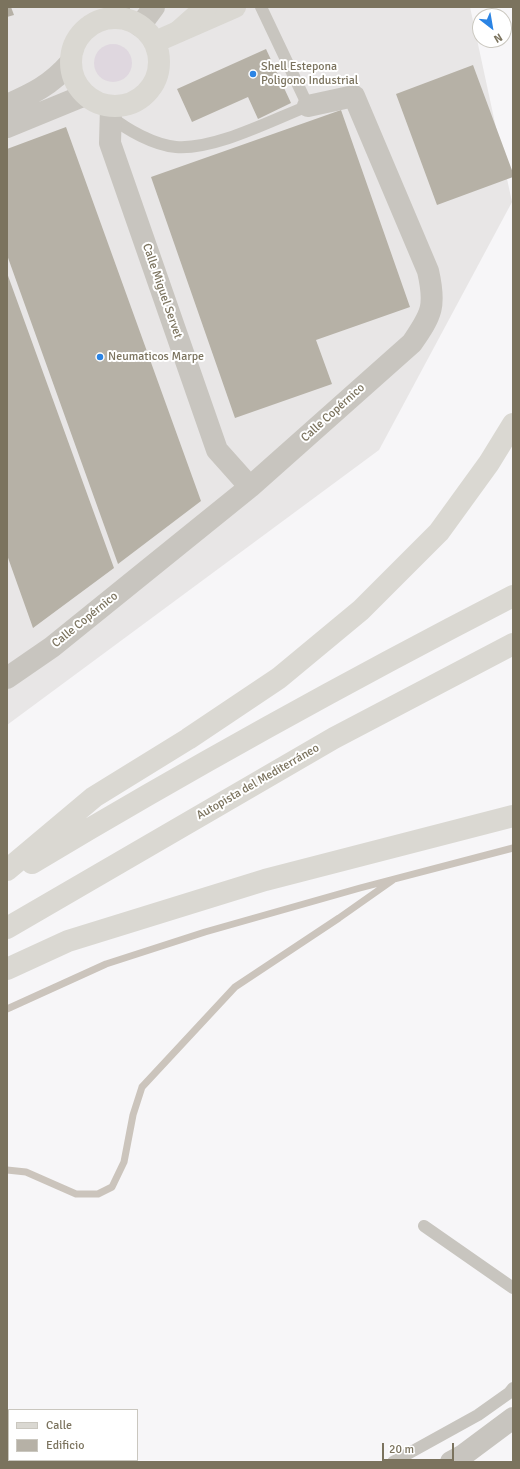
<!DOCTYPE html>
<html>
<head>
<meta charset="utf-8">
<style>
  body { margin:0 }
  #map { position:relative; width:520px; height:1469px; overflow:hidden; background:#f7f6f8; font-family:Signika,sans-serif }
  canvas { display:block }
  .frame { position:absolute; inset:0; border:8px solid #7b735e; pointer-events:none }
  .legend { position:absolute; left:8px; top:1409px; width:130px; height:52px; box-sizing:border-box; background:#fff; border:1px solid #cac7bf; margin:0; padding:5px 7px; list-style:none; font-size:12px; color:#7b735e }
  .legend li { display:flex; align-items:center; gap:8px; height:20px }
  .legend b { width:20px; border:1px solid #cac7bf }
  .north { position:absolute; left:472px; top:8px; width:40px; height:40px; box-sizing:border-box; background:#fff; border:1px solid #cac7bf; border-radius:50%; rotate:149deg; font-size:11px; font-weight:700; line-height:16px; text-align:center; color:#7b735e }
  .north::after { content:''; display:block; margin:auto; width:14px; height:18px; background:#2b84e4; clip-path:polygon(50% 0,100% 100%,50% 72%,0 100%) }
  .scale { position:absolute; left:382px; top:1443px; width:72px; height:18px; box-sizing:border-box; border:2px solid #7b735e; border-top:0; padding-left:5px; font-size:12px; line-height:14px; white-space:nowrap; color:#7b735e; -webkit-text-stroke:3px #fff; paint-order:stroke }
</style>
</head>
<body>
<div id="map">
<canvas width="520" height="1469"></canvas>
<div class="frame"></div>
<ul class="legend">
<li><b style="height:5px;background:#dad8d2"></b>Calle</li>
<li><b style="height:11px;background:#b6b1a6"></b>Edificio</li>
</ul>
<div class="north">N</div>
<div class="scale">20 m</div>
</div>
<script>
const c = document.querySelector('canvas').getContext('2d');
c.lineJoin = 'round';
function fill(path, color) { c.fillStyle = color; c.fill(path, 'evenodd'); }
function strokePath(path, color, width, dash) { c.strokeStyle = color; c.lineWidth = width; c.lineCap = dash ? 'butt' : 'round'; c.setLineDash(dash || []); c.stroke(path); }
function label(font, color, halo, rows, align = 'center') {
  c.font = font + ' Signika,sans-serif'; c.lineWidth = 4; c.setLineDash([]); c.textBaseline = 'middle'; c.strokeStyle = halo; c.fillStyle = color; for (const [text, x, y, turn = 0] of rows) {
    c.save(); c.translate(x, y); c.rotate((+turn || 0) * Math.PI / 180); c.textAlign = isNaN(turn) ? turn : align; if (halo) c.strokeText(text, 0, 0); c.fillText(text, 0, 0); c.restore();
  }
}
const built = new Path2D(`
  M7 7H470L512 202 379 450 7 725Z`);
const green = new Path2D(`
  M94 63a19 19 0 1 1 38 0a19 19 0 1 1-38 0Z`);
const stream = new Path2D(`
  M7 1009 106 964 205 932 360 888 513 848
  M7 1170 26 1172 76 1194H98L112 1187 124 1162 133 1115 142 1087 235 987 339 918 393 880`);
const building = new Path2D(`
  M7 7H11L14 15 7 17Z
  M266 49 291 103 258 119 248 97 192 122 177 89Z
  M473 65 513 173V177L437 205 396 94Z
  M341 110 410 307 316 340 332 384 235 418 151 177Z
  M66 127 201 501 118 564 7 255V149Z
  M7 273 114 568 33 628 7 555Z`);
const lane = new Path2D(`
  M110 116C127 130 154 145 176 147 215 150 272 120 308 106L261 7
  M424 1226 513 1288
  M393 1462 478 1415 509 1393 513 1388`);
const street = new Path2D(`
  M117 17 119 7
  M140 26 154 7
  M7 105C32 94 51 85 70 63
  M111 107 110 143 217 450 250 487
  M7 127 85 95
  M7 678 52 647 250 487 412 343C432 314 436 306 428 271L354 96 308 106
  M451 1462 462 1456 513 1418`);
const secondary = new Path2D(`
  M71 62a44 44 0 1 1 88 0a44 44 0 1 1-88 0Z
  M155 42 235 7`);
const highway = new Path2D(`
  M179 31 206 7
  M32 863C189 769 350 680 513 596
  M7 870 94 797 188 739 279 678 361 610 439 532 489 463 513 424
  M7 928 334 738 513 644
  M7 969 68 941 265 880 513 816`);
const markers = [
  [253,74,4,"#2b84e4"],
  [100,357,4,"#2b84e4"]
];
const poiNames = [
  ["Shell Estepona",261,67],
  ["Poligono Industrial",261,81],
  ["Neumaticos Marpe",108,357]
];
const streetNames = [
  ["Calle Miguel Servet",162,291,71],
  ["Calle Copérnico",333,413,-42],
  ["Calle Copérnico",85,620,-39],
  ["Autopista del Mediterráneo",258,782,-30]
];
fill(built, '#e8e6e6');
fill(green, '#dfd7df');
strokePath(stream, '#cbc4bc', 7);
fill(building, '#b6b1a6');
strokePath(lane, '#c8c5bf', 12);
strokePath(street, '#c8c5bf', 22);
strokePath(secondary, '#dad8d2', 22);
strokePath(highway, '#dad8d2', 22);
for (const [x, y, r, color] of markers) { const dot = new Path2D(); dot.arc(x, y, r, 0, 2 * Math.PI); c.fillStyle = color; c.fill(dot); strokePath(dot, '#fff', 1.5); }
label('12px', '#7b735e', '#fff', poiNames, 'left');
label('12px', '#7b735e', '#fff', streetNames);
</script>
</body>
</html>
